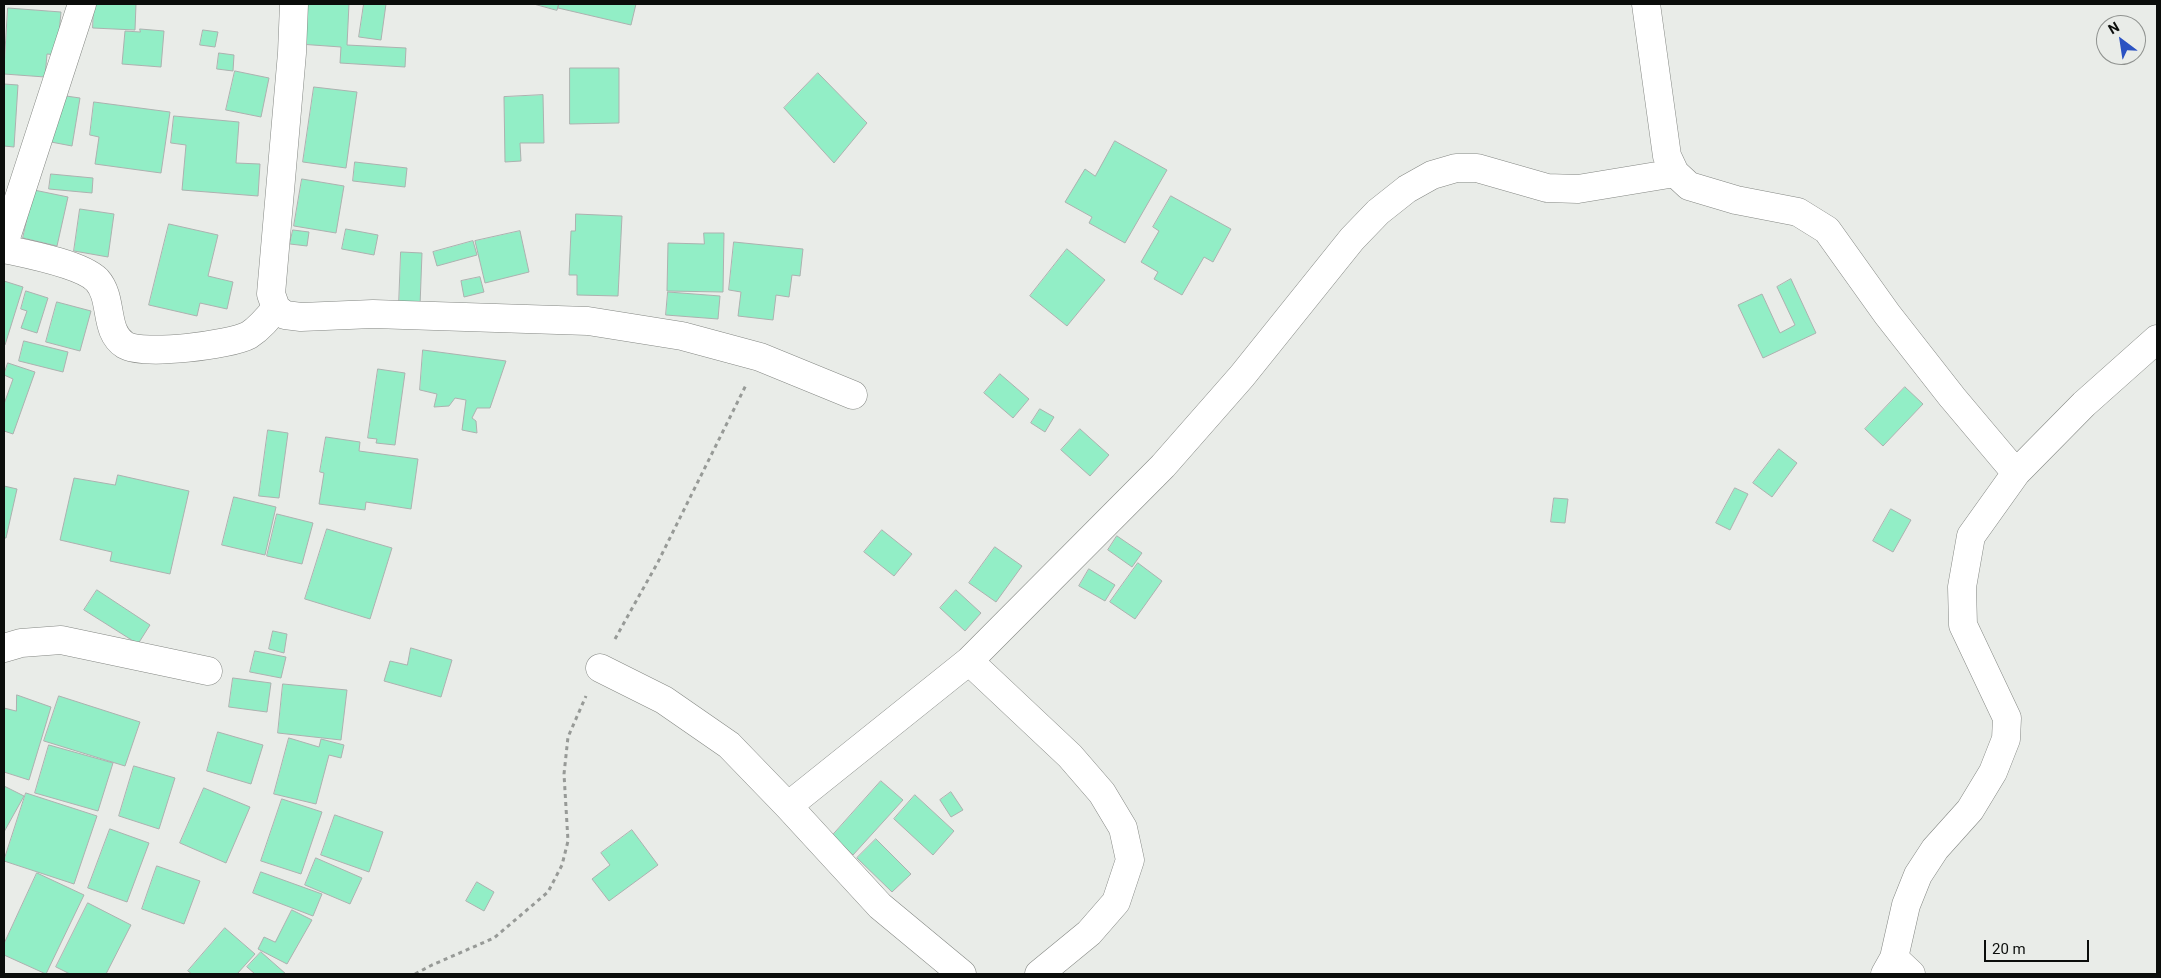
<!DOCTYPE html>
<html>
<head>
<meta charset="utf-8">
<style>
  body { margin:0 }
  #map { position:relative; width:2161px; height:978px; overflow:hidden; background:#e9ece8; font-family:Roboto,sans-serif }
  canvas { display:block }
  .frame { position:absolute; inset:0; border:5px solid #0b0d0b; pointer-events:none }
  .north { position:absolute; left:2096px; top:15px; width:50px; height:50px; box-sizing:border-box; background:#e9ece8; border:1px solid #909390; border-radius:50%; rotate:329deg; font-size:14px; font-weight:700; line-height:20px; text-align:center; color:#0b0d0b }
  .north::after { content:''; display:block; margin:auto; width:18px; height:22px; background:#2b52c2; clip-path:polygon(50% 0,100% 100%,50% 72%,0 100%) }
  .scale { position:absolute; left:1984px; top:940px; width:105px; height:22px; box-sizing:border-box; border:2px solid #0b0d0b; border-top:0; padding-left:6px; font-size:15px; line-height:18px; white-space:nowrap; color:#0b0d0b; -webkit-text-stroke:4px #e9ece8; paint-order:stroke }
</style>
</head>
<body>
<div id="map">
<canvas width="2161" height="978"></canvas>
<div class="frame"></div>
<div class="north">N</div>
<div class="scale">20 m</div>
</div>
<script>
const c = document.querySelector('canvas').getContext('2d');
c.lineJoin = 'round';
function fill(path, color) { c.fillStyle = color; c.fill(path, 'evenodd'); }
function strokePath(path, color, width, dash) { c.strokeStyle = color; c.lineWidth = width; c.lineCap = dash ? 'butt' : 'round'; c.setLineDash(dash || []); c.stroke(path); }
const building = new Path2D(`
  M94 4H136L135 30 93 28Z
  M301 4H349L347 45 406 48 405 67 340 63 341 47 299 44Z
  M364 4H386L381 40 359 37Z
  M534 4H559L557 10Z
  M559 4H636L631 25 558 8Z
  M8 8 61 12 57 55 47 54 45 77 4 74Z
  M140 29 164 31 161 67 122 64 125 31 140 32Z
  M203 30 218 32 215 47 200 45Z
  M219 53 234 55 233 71 217 69Z
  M570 68H619V123L570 124Z
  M235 71 269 78 261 117 226 110Z
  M818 73 867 123 834 163 784 108Z
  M4 84 18 85 14 147 4 146Z
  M314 87 357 92 346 168 303 162Z
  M59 95 80 98 72 146 51 142Z
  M543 95 544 143H520L521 161 505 162 504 97Z
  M94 102 170 112 161 173 95 164 99 137 90 135Z
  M174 116 239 122 236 163 260 164 258 196 182 190 186 145 171 143Z
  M1115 141 1167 170 1125 243 1089 223 1092 217 1065 202 1085 169 1095 176Z
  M355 162 407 168 405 187 353 181Z
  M51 174 93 178 92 193 49 189Z
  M302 179 344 186 336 233 294 226Z
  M34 190 68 197 57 246 23 238Z
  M1171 196 1231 229 1213 262 1204 257 1182 295 1154 279 1158 272 1141 262 1159 231 1153 227Z
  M80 209 114 214 108 257 74 251Z
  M576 214 622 216 618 296 577 295V275H569L571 231H575Z
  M169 224 218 235 208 276 233 282 227 309 200 303 197 316 149 305Z
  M346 229 378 235 374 255 342 249Z
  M293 230 309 232 307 246 290 244Z
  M520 231 529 272 485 283 475 241Z
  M704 233H724L723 292 667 291 668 243 704 244Z
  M473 241 477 255 437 266 433 252Z
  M734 242 803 249 800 276 792 275 789 297 776 295 773 320 738 316 741 292 729 290Z
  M1067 249 1105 280 1067 326 1030 296Z
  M401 252 422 253 420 306 399 305Z
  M480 277 484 292 464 297 461 281Z
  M1791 279 1816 333 1763 358 1738 305 1762 294 1780 333 1795 325 1777 287Z
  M4 281 23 287 5 345 4 344Z
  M26 291 48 298 37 333 21 328 27 311 21 309Z
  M668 292 720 296 718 319 666 315Z
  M57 302 91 311 80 351 46 342Z
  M24 341 68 352 63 372 19 361Z
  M423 350 506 361 490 408H477L472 418 476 421 477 433 462 430 466 400 455 398 449 406 434 407 437 394 420 390Z
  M8 363 35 372 13 434 4 431V404L13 379 4 375Z
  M378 369 405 373 395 445 376 443 377 439 368 438Z
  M1000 374 1029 399 1013 418 984 393Z
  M1905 387 1923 404 1883 446 1865 429Z
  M1040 409 1054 417 1045 432 1031 423Z
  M1080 429 1109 455 1090 476 1061 450Z
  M268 430 288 433 279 498 259 496Z
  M326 437 360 442 359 451 418 459 411 509 366 502 365 510 319 504 324 473 320 472Z
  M1779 449 1797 463 1772 497 1753 483Z
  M118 475 189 491 170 574 110 561 112 552 60 540 74 478 115 485Z
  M4 486 17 489 6 538H4Z
  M1735 488 1748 494 1730 530 1716 523Z
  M234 497 276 507 265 555 222 545Z
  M1554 498 1568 499 1565 523 1551 522Z
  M1891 509 1911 520 1893 552 1873 541Z
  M277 514 313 523 302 564 267 556Z
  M327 529 392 548 370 619 305 599Z
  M882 530 912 554 894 576 864 552Z
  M1117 536 1142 553 1132 567 1108 550Z
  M995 547 1022 566 996 602 969 583Z
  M1138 563 1162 581 1135 619 1110 602Z
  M1089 569 1115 585 1105 601 1079 586Z
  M97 590 150 625 138 644 84 610Z
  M956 590 981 613 965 631 940 608Z
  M273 631 287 634 284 653 269 649Z
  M411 648 452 660 441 697 384 681 390 661 407 665Z
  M255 651 286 657 281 678 250 672Z
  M233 678 271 683 267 712 229 707Z
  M283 684 347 690 341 740 278 733Z
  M17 695 51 707 29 780 4 772V708L16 711Z
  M59 696 140 722 125 766 44 741Z
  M218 732 263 745 251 784 207 771Z
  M289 738 319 747 321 739 344 745 341 758 329 755 316 804 274 794Z
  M49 745 113 763 98 811 35 793Z
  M134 766 175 778 159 829 119 816Z
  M881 781 903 800 853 855 832 836Z
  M4 786 24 796 4 832Z
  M204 788 250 807 226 863 180 843Z
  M951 792 963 810 951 817 940 800Z
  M26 793 97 816 74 884 4 861Z
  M915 795 954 831 933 855 894 819Z
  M282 799 322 812 301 874 261 861Z
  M335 815 383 832 369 872 321 855Z
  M110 829 149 843 127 902 88 888Z
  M632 830 658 865 609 901 592 879 610 865 601 853Z
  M876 839 911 874 892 892 857 858Z
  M316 858 362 878 350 904 305 885Z
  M157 866 200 881 184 924 142 909Z
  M261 872 322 894 313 916 253 893Z
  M37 873 84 895 46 974 4 955V944Z
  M477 882 494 892 484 911 466 901Z
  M88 903 131 925 106 974H70L56 967Z
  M292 910 312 920 287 964 258 949 264 937 275 942Z
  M225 928 255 954 237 974H192L188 971Z
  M261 952 286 974H255L247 967Z`);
const path = new Path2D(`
  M615 639 658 562 746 385
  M415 974 432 965 494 938 548 892 562 865 568 841 564 774 568 737 586 696`);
const street = new Path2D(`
  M294 4 292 53 271 294 276 308 285 315 301 317 373 314 588 321 682 336 760 357 853 395
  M1646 4 1667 156 1675 173 1689 186 1736 200 1798 212 1827 230 1887 314 1952 397 2016 473
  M4 244 82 4
  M4 249C27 254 81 264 97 280 114 299 103 331 125 345 143 356 231 345 249 335 260 328 268 318 276 308
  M4 648 21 643 61 640 208 671
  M969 661 1070 756 1102 793 1123 828 1130 860 1116 902 1089 933 1039 974
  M600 668 664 700 729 745 788 806 880 906 962 974
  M788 806 969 661 1163 466 1242 376 1352 239 1378 212 1407 189 1432 175 1456 168H1477L1547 188 1578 189 1675 173
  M1894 958 1911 974
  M1885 974 1894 958 1906 905 1918 875 1935 849 1970 810 1993 772 2006 739 2007 718 1963 625 1962 587 1971 536 2016 473 2084 404 2157 339`);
fill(building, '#92eec6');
strokePath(building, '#acb1af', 1);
strokePath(street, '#848783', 29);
strokePath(path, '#979a97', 3, [4, 4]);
strokePath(street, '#fff', 28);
</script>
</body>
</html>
